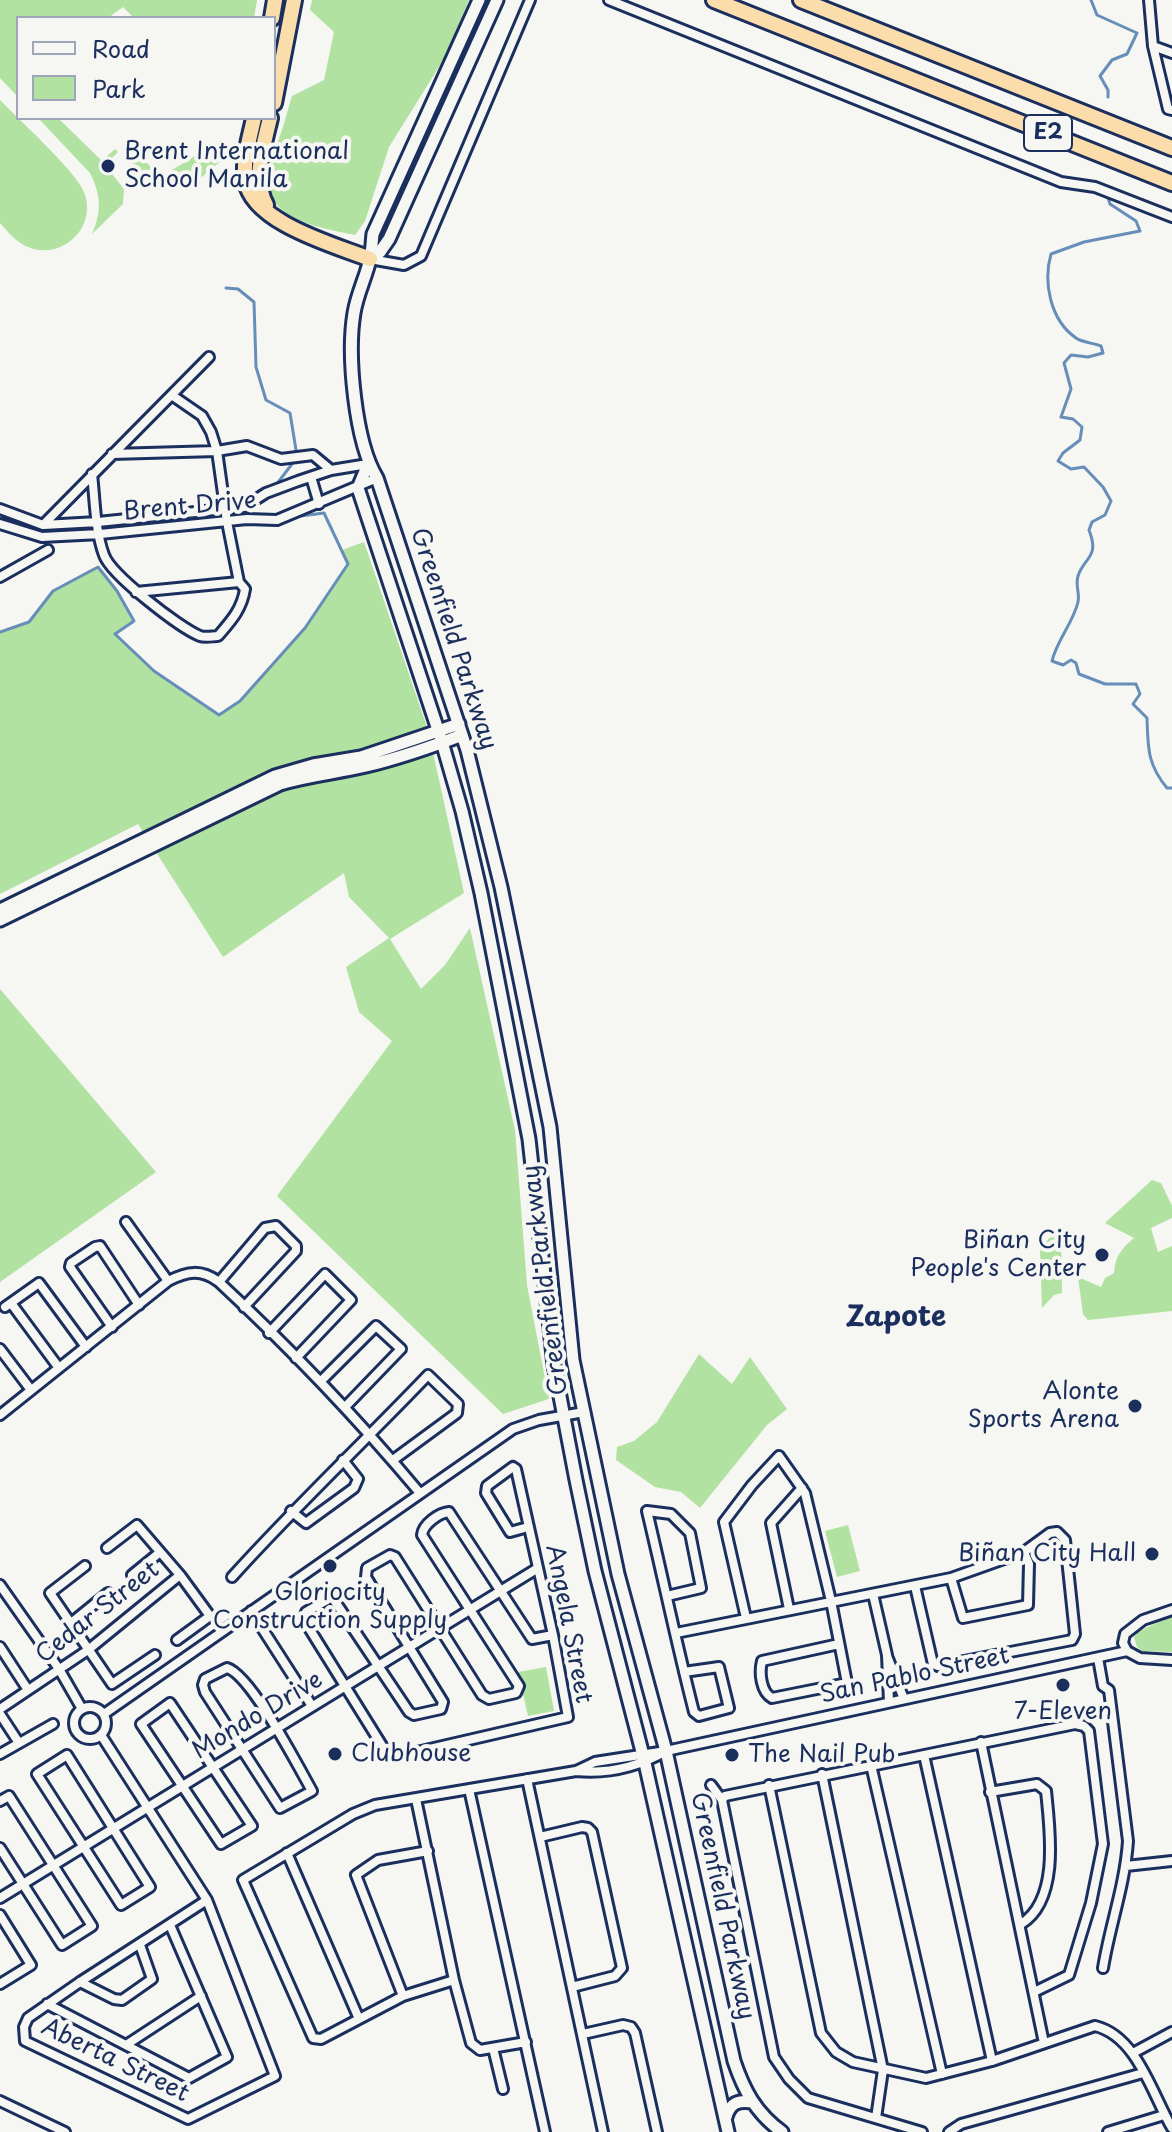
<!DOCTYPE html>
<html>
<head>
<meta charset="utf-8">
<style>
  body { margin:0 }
  #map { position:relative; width:1172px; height:2132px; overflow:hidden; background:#f6f6f2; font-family:"Playpen Sans",sans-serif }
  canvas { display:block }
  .legend { position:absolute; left:16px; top:16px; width:260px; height:104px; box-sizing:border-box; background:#f6f6f2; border:2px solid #9ea6b7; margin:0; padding:10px 14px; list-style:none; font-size:24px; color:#1b2f5e }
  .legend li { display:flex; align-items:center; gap:16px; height:40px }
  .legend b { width:40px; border:2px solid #9ea6b7 }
</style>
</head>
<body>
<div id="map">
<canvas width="1172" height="2132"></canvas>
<ul class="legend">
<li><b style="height:10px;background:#f6f6f2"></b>Road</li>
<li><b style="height:22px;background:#b2e2a2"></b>Park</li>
</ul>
</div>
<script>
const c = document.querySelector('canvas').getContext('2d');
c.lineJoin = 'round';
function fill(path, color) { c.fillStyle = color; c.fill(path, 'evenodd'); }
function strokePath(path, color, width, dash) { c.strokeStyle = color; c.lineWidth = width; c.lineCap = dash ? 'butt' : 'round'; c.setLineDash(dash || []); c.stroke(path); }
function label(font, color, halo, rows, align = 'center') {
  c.font = font + ' "Playpen Sans",sans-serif'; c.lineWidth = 8; c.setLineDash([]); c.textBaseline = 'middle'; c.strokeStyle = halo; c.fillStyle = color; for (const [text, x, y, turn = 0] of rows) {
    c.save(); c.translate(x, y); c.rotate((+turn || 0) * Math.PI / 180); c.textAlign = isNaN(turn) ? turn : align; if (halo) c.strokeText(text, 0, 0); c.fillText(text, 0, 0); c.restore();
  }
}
const green = new Path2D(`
  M0 0H257L254 18H134L123 7 108 18H18V97L0 78Z
  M312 0H469L447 54 389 147 365 221 355 235C322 228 263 220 266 173 267 163 273 154 277 144 283 129 287 112 292 96L324 80 334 32 310 10Z
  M0 100C19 120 75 170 84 192 98 227 62 261 28 247 17 243 8 232 0 223Z
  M38 118H58L102 161 115 149 118 152 105 165 124 189 123 204 92 234C102 211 101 195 90 173Z
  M214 150 227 156 192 185 167 173 203 151Z
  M128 173a12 12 0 1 1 24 0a12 12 0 1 1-24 0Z
  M364 542 428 730 464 893 390 939 421 989 445 965 470 928 515 1130 527 1285 549 1399 503 1414 277 1196 392 1041 359 1012 346 967 389 938 349 897 344 873 223 957 138 824 0 894V632L29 622 53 591 98 567 117 591 134 621 115 635 154 671 219 715 240 701 305 628 347 564 342 550Z
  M0 989 156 1172 0 1282Z
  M1152 1180 1161 1183 1172 1206V1218L1151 1228 1158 1252 1172 1246V1311L1088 1320 1083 1314 1078 1277 1101 1287 1105 1278 1114 1273C1115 1256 1122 1248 1134 1238L1105 1223Z
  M1061 1226 1062 1293 1054 1295 1042 1308 1040 1248Z
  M699 1354 732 1384 750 1357 787 1409 767 1425 700 1508 681 1492 655 1487 616 1460 617 1447 634 1441 657 1422Z
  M848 1525 860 1571 837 1577 825 1531Z
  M1172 1615V1652L1142 1651 1137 1647 1134 1637 1138 1632Z
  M546 1667 554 1711 528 1716 518 1672Z`);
const stream = new Path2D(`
  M1091 0 1097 15 1137 33 1127 54 1112 60 1100 76 1108 90V97
  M1107 194 1110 204 1136 221 1140 231 1084 242 1051 254C1043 282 1050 320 1076 338 1081 342 1093 343 1101 346L1103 353 1088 357 1071 355 1064 363 1071 389 1061 417 1073 419 1082 427 1080 440 1063 453 1058 461 1071 469 1084 467 1103 487 1111 501 1105 515 1092 522 1089 530C1100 558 1084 557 1078 576 1075 585 1080 593 1078 602 1073 623 1057 640 1052 661L1063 665 1071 660 1076 663 1079 674 1105 684H1136L1140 694 1133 704 1147 718C1148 747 1147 764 1167 788H1172
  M226 288 238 289 254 302 256 367 266 400 290 413 296 450
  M276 485 292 464
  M0 632 29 622 53 591 98 567 117 591 134 621 115 634 154 671 219 715 240 701 305 628 348 564 324 513 293 517`);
const street = new Path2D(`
  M609 0 1061 182 1095 187 1172 217
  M1149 0 1153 46 1168 109 1172 110
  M1153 46 1172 53
  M370 259 404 265 421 256 530 0
  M112 454 217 451 247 446 281 459 313 455 331 470
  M92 474C95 500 95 531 104 555 111 575 180 628 200 636 205 638 213 636 218 636 231 621 242 609 245 589L239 582 227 522 217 451 211 432 202 416 173 396
  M311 477 319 504
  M0 509 43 525 98 522 244 507 266 493 298 481 331 470 368 464
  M0 524 42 537 100 534 247 519 277 520 377 478
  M44 524 209 357
  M0 577 48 550
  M136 592 239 582
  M126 1222 168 1281
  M11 1303 59 1368
  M5 1307 39 1283 86 1347
  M244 1307 296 1251V1246L276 1226 265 1228 219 1282C290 1348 357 1418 419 1492
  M112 1327 70 1267 71 1263 95 1247 100 1246 139 1305
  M269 1333 325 1274 351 1300 296 1358
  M0 1349 31 1390
  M321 1381 376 1326 401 1349 346 1406
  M0 1415 168 1281C188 1271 201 1269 219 1282
  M291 1511 306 1523 354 1488 358 1479 343 1460
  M528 1527 510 1532 486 1493 487 1486 513 1467 516 1469 553 1635 568 1717 395 1757 386 1752 304 1620 306 1612 332 1597 409 1712 414 1715 441 1709 443 1702 366 1577 367 1568 390 1555 395 1557 482 1695 489 1699 516 1693 519 1686 422 1535C423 1524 439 1513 449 1512L532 1639 553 1635
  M107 1548 137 1525 180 1575 210 1616 177 1640
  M85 1566 50 1593 112 1684 155 1655
  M132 1575 159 1553
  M232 1577C295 1507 363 1443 428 1375L458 1404 457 1413 393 1460
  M951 1578 963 1618 1028 1605 1029 1564 1024 1552
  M0 1585 59 1669 82 1709
  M873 1594 887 1655 889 1702
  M667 1596 701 1588 690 1533 671 1514 647 1511C663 1578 677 1646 694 1712L699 1716 729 1708 719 1667 684 1672
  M789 1609 771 1523 802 1488
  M251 1611 312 1706
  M746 1618 724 1522 752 1485 779 1456 805 1493 831 1601 847 1683 772 1698C761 1692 759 1673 762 1661L839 1644
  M71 1623 108 1593
  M676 1633 951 1578 1024 1552 1050 1533 1057 1532 1065 1540 1075 1634 1072 1640 938 1666 933 1664 915 1586
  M0 1647 28 1690
  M1127 1651 1123 1643 1125 1634 1143 1620 1172 1610
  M887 1656 904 1699
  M1098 1658 1103 1686 1109 1690 1128 1841C1125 1885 1110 1925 1103 1968
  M227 1668C251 1675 298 1766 312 1791L280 1808 205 1692 203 1685 205 1679Z
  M170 1703 252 1826 221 1844 141 1724Z
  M74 1723a16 16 0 1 1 32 0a16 16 0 1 1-32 0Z
  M0 1709 88 1650 180 1575
  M0 1714 19 1743
  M104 1714 513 1429 539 1420 584 1412
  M101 1735 207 1900 275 2076 188 2119 25 2041 24 2027 28 2018 80 1982 207 1900
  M981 1742 1044 2043
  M0 1754 53 1724
  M67 1755 150 1887 121 1905 37 1774Z
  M924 1755 992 2061
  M871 1765 942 2074
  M576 1771 595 1762 666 1751 1127 1651 1140 1658 1172 1660
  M822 1774 883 2070 876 2118
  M527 1779 603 2132
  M711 1785 722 1800 725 1796 1075 1724 1084 1726 1089 1731 1103 1844 1091 1903 1069 1975 1034 1992
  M769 1785 821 2033 836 2052 853 2062 926 2078 992 2061 1095 2026C1137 2036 1152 2094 1172 2128
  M469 1789 545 2132
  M990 1792 1037 1784 1046 1791C1050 1830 1060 1900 1021 1924
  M416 1799 454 1980 471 2043 480 2050 526 2042
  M722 1800 774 2057 789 2079 808 2098 922 2132
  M0 1801 9 1796 92 1926 62 1945 0 1848
  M540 1837 582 1827 588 1828 592 1832 622 1968 615 1976 572 1987
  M287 1853 359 2019
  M1126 1866 1172 1861
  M0 1898 538 1568
  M0 1915 31 1965 0 1984
  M454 1980 403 1996 321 2039 313 2038 243 1880 353 1814 375 1805 576 1771C608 1774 638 1767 666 1751
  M80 1982 114 1999 122 2000 152 1979 140 1945
  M403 1996 356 1875 378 1860 428 1851
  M47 2004 189 2078 227 2057 170 1925
  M583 2034 623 2025 631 2027 635 2033 657 2132
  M126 2045 201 1996
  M493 2048 503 2089
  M1133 2053 1172 2032
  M0 2101 65 2132
  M949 2132 961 2124 1143 2073
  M1108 2132 1164 2115`);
const secondary = new Path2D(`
  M479 0 373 234C372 242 372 251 370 259 366 277 357 294 354 313 347 355 355 442 377 478L467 750 501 887 550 1127 573 1360 618 1574 666 1751 734 2061C744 2091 756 2113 782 2132
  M370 259 380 252 389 239 497 0
  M368 464 358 488 442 742 462 811 481 893 529 1139 554 1365 576 1480 595 1571 645 1763 728 2132
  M0 910 275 776 313 765 361 757 459 724
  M0 920 280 784C310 775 337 773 366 766 399 758 431 747 462 735
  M726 2117C730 2103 738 2100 752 2102`);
const highway = new Path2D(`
  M714 0 1172 183
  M801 0 1172 148
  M272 18 275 0
  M274 103 294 0
  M254 118C250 138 242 161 246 181 253 223 335 245 370 259
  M266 205C252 180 264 144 270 118`);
const markers = [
  [108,166,8,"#1b2f5e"],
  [1102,1255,8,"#1b2f5e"],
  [1135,1406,8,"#1b2f5e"],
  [1152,1554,8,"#1b2f5e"],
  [330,1566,8,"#1b2f5e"],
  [1063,1685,8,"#1b2f5e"],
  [335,1754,8,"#1b2f5e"],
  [732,1755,8,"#1b2f5e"]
];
const shields = [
  [1048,133,48]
];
const shieldNames = [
  ["E2",1048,133]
];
const poiNames = [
  ["Brent International",124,152],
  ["School Manila",124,180],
  ["Biñan City",1086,1241,"right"],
  ["People's Center",1086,1269,"right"],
  ["Alonte",1119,1392,"right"],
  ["Sports Arena",1119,1420,"right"],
  ["Biñan City Hall",1136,1554,"right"],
  ["Gloriocity",330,1593,"center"],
  ["Construction Supply",330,1621,"center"],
  ["7-Eleven",1063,1712,"center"],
  ["Clubhouse",351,1754],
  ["The Nail Pub",748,1755]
];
const streetNames = [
  ["Brent Drive",190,507,-5],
  ["Greenfield Parkway",453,639,72],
  ["Greenfield Parkway",546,1280,-97],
  ["Cedar Street",98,1613,-38],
  ["Angela Street",568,1624,79],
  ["San Pablo Street",915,1676,-12],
  ["Mondo Drive",258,1716,-31],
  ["Greenfield Parkway",722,1906,78],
  ["Aberta Street",115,2061,26]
];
const quarterNames = [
  ["Zapote",896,1318]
];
fill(green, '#b2e2a2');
strokePath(stream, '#668eb9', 3);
strokePath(street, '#1b2f5e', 14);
strokePath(secondary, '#1b2f5e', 17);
strokePath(highway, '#1b2f5e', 20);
strokePath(street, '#f6f6f2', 8);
strokePath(secondary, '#f6f6f2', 11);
strokePath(highway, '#faddab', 14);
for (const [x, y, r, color] of markers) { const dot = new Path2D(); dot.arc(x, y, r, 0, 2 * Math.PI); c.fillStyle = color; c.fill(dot); strokePath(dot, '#f6f6f2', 3); }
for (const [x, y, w] of shields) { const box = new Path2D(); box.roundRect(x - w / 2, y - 18, w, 36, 6); c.fillStyle = '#f6f6f2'; c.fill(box); strokePath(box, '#1b2f5e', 2); }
label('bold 22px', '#1b2f5e', null, shieldNames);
label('24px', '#1b2f5e', '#f6f6f2', poiNames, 'left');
label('24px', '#1b2f5e', '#f6f6f2', streetNames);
label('bold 28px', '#1b2f5e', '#f6f6f2', quarterNames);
</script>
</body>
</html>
